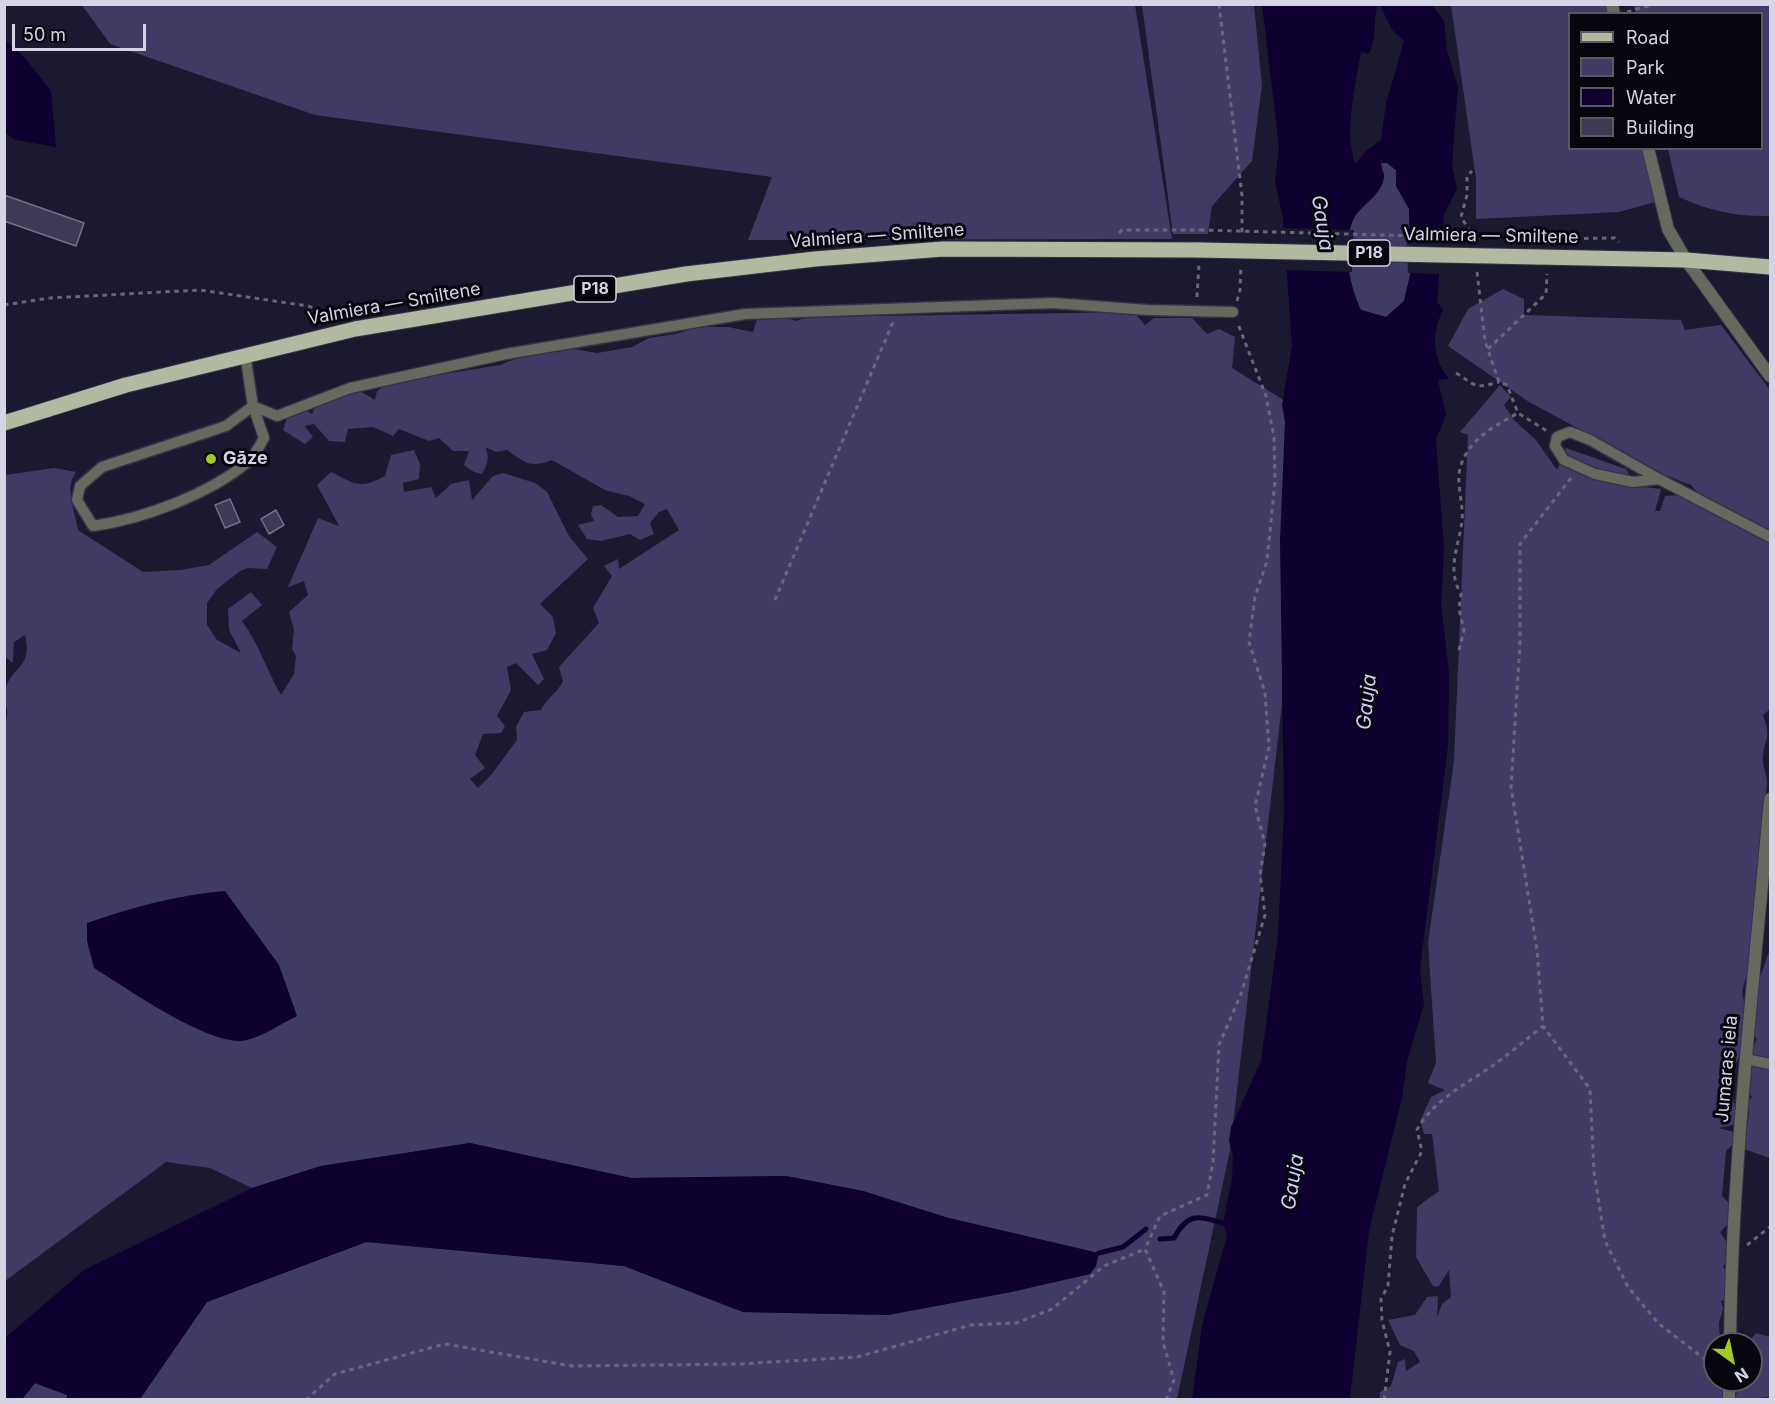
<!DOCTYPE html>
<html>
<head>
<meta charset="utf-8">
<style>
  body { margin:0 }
  #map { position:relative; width:1775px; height:1404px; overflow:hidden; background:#1b192f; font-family:Inter,sans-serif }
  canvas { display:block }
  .frame { position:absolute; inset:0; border:6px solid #d5d4e4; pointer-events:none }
  .legend { position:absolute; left:1568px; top:12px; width:195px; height:138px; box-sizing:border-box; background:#06060e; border:2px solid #595864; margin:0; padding:8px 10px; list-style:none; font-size:18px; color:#d5d4e4 }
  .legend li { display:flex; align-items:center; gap:12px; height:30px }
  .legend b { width:30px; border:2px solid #595864 }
  .north { position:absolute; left:1703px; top:1332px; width:60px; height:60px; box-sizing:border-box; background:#06060e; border:2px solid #595864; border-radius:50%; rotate:147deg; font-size:16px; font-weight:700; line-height:24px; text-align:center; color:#d5d4e4 }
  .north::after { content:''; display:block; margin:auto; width:21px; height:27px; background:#a3c926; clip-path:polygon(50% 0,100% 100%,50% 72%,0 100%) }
  .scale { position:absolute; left:12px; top:24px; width:134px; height:27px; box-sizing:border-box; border:3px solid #d5d4e4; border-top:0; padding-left:8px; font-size:18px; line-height:21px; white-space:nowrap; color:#d5d4e4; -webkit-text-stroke:4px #06060e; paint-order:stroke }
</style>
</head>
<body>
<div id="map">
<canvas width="1775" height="1404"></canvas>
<div class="frame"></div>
<ul class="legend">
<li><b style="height:8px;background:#b1baa1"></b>Road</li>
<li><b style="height:16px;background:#3f3b65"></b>Park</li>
<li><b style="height:16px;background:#0e0031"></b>Water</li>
<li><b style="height:16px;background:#3d3b54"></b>Building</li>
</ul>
<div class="north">N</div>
<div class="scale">50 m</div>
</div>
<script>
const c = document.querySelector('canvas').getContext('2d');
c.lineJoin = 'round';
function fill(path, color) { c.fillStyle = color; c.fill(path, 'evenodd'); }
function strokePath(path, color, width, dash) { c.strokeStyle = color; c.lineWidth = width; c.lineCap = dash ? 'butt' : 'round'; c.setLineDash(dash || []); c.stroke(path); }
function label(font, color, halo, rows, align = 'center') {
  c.font = font + ' Inter,sans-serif'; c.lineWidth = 6; c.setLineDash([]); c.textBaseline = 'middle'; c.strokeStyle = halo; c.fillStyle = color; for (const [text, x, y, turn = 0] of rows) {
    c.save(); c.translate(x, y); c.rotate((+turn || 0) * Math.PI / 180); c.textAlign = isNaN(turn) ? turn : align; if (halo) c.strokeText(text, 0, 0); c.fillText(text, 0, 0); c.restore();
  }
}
const green = new Path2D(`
  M82 5H1135L1172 239 748 240 772 177 315 115 110 44Z
  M1142 5H1254L1262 85 1252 161 1212 206 1208 234H1173Z
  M1451 5H1618L1620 13 1570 14V148L1653 149 1666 199 1619 212 1476 219V179Z
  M1633 5H1770V216C1738 217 1709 211 1679 197L1668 149 1762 148V14L1636 13Z
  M1381 163H1387L1396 170V186L1409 208 1411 271 1404 301 1386 317 1361 310C1349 286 1341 243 1354 218 1362 204 1383 195 1384 176 1384 171 1381 168 1381 163Z
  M1503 289 1524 299V315L1681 320 1685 330 1721 325 1770 390V530L1697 492 1691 485 1665 475 1529 402 1448 346 1468 309Z
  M1134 312 1145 325 1154 318H1192L1207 334 1219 329 1235 337 1232 368 1290 404 1282 704 1230 1150 1177 1399H140L207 1302 366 1242 624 1266 743 1312 888 1315 1011 1292 1090 1274 945 1217 863 1191 786 1176 631 1178 470 1143 321 1166 252 1188 210 1168 166 1162 5 1281 4 730C5 724 8 716 7 710 6 704 3 698 5 691 11 665 33 670 25 635L14 642 13 663 5 657V475L54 468 76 472C64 488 75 511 78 530L143 572 181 570 209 565 257 532 277 547 267 569 248 568 240 571 217 589 207 603V625L217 640 241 653 229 630 228 609 251 592 262 605 242 621C258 642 267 671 281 695L294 674 296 656 292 649 294 629 289 612 308 595 304 581 288 587 318 518 339 526 317 485 331 472C356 484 358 490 385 476L391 455 414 450 420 464 419 479 403 483 404 492 431 487 436 498 451 484 469 480 472 500 493 476 503 473 535 483 547 492 569 536 588 559 540 604 553 617 556 633 547 650 532 654 544 679 538 685 516 663 507 667 511 690 497 716 505 726 501 733 483 734 475 755 485 768 470 779 478 788 491 775 517 740 516 727 524 712 541 710C547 698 557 693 563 681L559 667 599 623 593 608 612 576 604 566 618 559 619 569 679 530 667 509 659 512 650 523 654 534 640 540 630 534 601 541 587 539 578 525 594 521 591 514 593 506 601 505 618 517 638 516 645 504 629 496 605 490 552 460C530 469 524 462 507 450L496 452 485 447C490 457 488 463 482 474L474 472 464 465 469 451H453L439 438 429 441 399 429 393 436 373 427 348 429 345 442 329 441 314 424 305 426 313 437 305 444 283 430 288 415 301 408 312 414 316 403 358 390 375 400 377 391 389 383 500 365 528 354 562 347 597 353 632 347 649 338 676 334 697 327H728L753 332 757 319 778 315 796 321 807 317Z
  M1500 385 1511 397 1504 405 1514 420 1536 440 1557 470 1566 448 1626 469 1635 486 1661 489 1655 511H1660L1665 496 1678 495 1764 537 1770 545V698L1769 710 1763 715C1772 741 1765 734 1763 757 1762 764 1766 773 1767 780 1767 798 1761 811 1766 828 1762 870 1762 915 1753 957 1751 971 1735 993 1747 1005L1741 1031 1745 1050C1721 1077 1736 1095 1737 1124L1718 1128 1734 1132 1732 1145 1726 1151 1722 1196 1731 1205V1221L1720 1232 1726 1241 1728 1261 1723 1266 1729 1278V1299L1721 1301 1723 1309 1719 1323 1720 1344H1715V1358L1709 1368 1715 1373V1380H1724L1726 1399 1379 1400 1380 1392 1391 1386 1398 1362 1405 1359 1406 1371 1420 1362 1414 1351 1400 1345 1388 1320 1415 1315 1427 1297 1438 1296 1437 1317 1442 1304 1451 1297 1449 1270 1438 1287 1433 1286 1416 1257 1417 1207 1439 1191 1432 1134H1424L1420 1121 1431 1097 1445 1090 1428 1083 1436 1063 1428 943 1454 761 1468 435 1460 432Z
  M1770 949V1158L1744 1149 1749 1113 1745 1111 1744 1104 1752 1097 1748 1092 1750 1053 1757 1039 1754 1036 1755 991Z
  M1756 1333 1770 1337V1397L1734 1400 1741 1380H1751V1361L1756 1357 1751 1344H1747Z
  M35 1383 67 1395V1399L22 1400Z`);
const water = new Path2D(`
  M1262 5H1377C1374 21 1376 40 1369 54L1361 52C1355 88 1344 129 1355 164L1367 150 1381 140 1386 104 1404 41 1392 30 1380 5H1432L1444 21 1447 50 1458 87 1452 164 1457 189 1444 214 1437 302 1443 310C1431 335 1432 357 1449 379L1438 380 1446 415 1436 439 1444 549 1441 605 1449 672 1448 746 1420 969 1424 1004 1407 1061 1402 1098 1369 1231 1350 1399 1192 1400 1202 1325 1227 1236 1223 1223 1232 1179 1233 1156 1229 1141 1231 1127 1261 1061 1278 936 1284 810 1280 541 1285 422 1282 405 1292 346 1283 218 1275 182 1279 146ZM1381 163H1387L1396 170V186L1409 209 1411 271 1404 301 1386 317 1361 310C1349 286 1341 243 1354 218 1362 203 1382 195 1384 176 1384 172 1381 168 1381 163Z
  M4 39 25 58 51 91 56 147 16 140 5 133Z
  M225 891 279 965 297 1016C282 1023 264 1036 247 1040 212 1049 125 987 94 968L87 941V923C133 907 177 895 225 891Z
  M470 1143 631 1178 786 1176 863 1191 945 1217 1099 1253 1096 1266 1090 1274 1011 1292 888 1315 743 1312 624 1266 366 1242 207 1302 140 1399H67V1395L35 1383 22 1399H5V1338L84 1270 252 1188 321 1166Z`);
const pier = new Path2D(`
  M1280 228 1354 230 1352 272 1283 270Z
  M1406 231 1445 232 1443 274 1408 273Z`);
const stream = new Path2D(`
  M1160 1239 1174 1238C1188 1212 1198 1216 1223 1223
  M1099 1253 1123 1247 1146 1229`);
const building = new Path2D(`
  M4 195 84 223 76 246 4 221Z
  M230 499 240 522 225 528 215 505Z
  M276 510 284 525 269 534 261 519Z`);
const path = new Path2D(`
  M1219 4 1242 196V235
  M1627 12 1655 4
  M1119 233 1122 230H1200
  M1539 239 1615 238 1619 242
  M1471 241 1470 231 1461 217 1467 195V176L1472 171
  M1477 272 1485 341 1499 382 1507 385 1518 413 1547 431
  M1197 297 1199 264
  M1237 301 1240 290 1241 266
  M4 305 50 298 200 290 308 306 338 317
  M1488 349 1546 294 1547 274
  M1456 373C1477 386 1474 389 1499 382
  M1571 478 1520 544V643L1511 787 1537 950 1543 1026 1590 1089 1594 1172 1605 1241 1628 1287 1658 1323 1715 1367
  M775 600 893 322
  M1459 650 1464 630 1459 609 1461 594C1446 569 1459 546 1462 521 1464 504 1455 481 1461 465 1470 438 1495 426 1518 413
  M1747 1245 1770 1227
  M306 1400 335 1374 445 1344 572 1366 739 1364 857 1357 971 1325 1016 1323 1052 1309 1104 1266 1145 1249
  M1166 1400 1174 1380 1163 1342 1164 1292 1145 1249 1160 1216 1207 1195 1213 1162 1219 1045 1241 994 1265 915 1260 874 1265 844 1255 806 1269 747 1265 693 1249 642 1255 597 1267 561 1275 481 1274 437 1266 396 1238 324
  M1384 1400 1390 1352 1382 1320 1381 1299 1388 1286 1392 1236 1405 1184 1422 1151 1417 1130C1434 1098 1471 1082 1499 1061 1514 1050 1528 1038 1543 1026`);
const service = new Path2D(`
  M245 354 253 406 226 426 102 467 80 486 77 500 93 526C143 519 210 494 249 461 255 455 260 445 264 438L253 406
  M253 406 277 416 350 388 506 354 745 314 1053 303 1148 310 1233 312
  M1659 479 1590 440 1570 432 1557 437 1555 446 1564 460 1595 474 1633 482 1659 479 1770 537
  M1746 1059 1770 1064`);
const minor = new Path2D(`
  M1612 4 1614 14
  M1648 148 1668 229 1686 260`);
const tertiary = new Path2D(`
  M1686 260 1770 376
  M1730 1344C1732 1162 1754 980 1770 799
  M1729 1380V1400`);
const primary = new Path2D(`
  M1538 257 1686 260 1770 267
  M4 423 126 385 355 329 686 274 815 259 943 249 1199 250`);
const pathBridge = new Path2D(`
  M1200 230 1531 239`);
const primaryBridge = new Path2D(`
  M1199 250 1538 257`);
const markers = [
  [211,459,6,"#a3c926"]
];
const shields = [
  [1369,253,42],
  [595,289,42]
];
const shieldNames = [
  ["P18",1369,253],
  ["P18",595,289]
];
const streetNames = [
  ["Valmiera — Smiltene",877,236,-4],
  ["Valmiera — Smiltene",1491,236,1],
  ["Valmiera — Smiltene",394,304,-10],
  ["Jumaras iela",1727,1069,-85]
];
const poiNames = [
  ["Gāze",223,459]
];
const waterNames = [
  ["Gauja",1322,223,81],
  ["Gauja",1367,702,-84],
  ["Gauja",1293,1182,-81]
];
fill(green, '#3f3b65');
fill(water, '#0e0031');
fill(pier, '#1b192f');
strokePath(stream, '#0e0031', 5);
fill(building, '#3d3b54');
strokePath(building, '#716f8b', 1.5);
strokePath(service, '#353348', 13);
strokePath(minor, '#353348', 14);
strokePath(tertiary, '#353348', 14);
strokePath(primary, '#353348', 17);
strokePath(path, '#68677a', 3, [4.5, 4.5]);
strokePath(service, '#666a5e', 10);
strokePath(minor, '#666a5e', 12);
strokePath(tertiary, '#666a5e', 12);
strokePath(primary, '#b1baa1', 15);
strokePath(primaryBridge, '#353348', 17, []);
strokePath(pathBridge, '#68677a', 3, [4.5, 4.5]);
strokePath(primaryBridge, '#b1baa1', 15);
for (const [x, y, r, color] of markers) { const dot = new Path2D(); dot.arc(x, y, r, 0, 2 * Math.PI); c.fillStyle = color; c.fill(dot); strokePath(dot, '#06060e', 2); }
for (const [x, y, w] of shields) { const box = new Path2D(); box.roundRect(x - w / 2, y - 13, w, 26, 4.5); c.fillStyle = '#06060e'; c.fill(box); strokePath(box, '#d5d4e4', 1.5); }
label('bold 16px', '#d5d4e4', null, shieldNames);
label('18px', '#d5d4e4', '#06060e', streetNames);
label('bold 18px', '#d5d4e4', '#06060e', poiNames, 'left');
label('italic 20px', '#d1cffa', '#06060e', waterNames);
</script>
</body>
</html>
